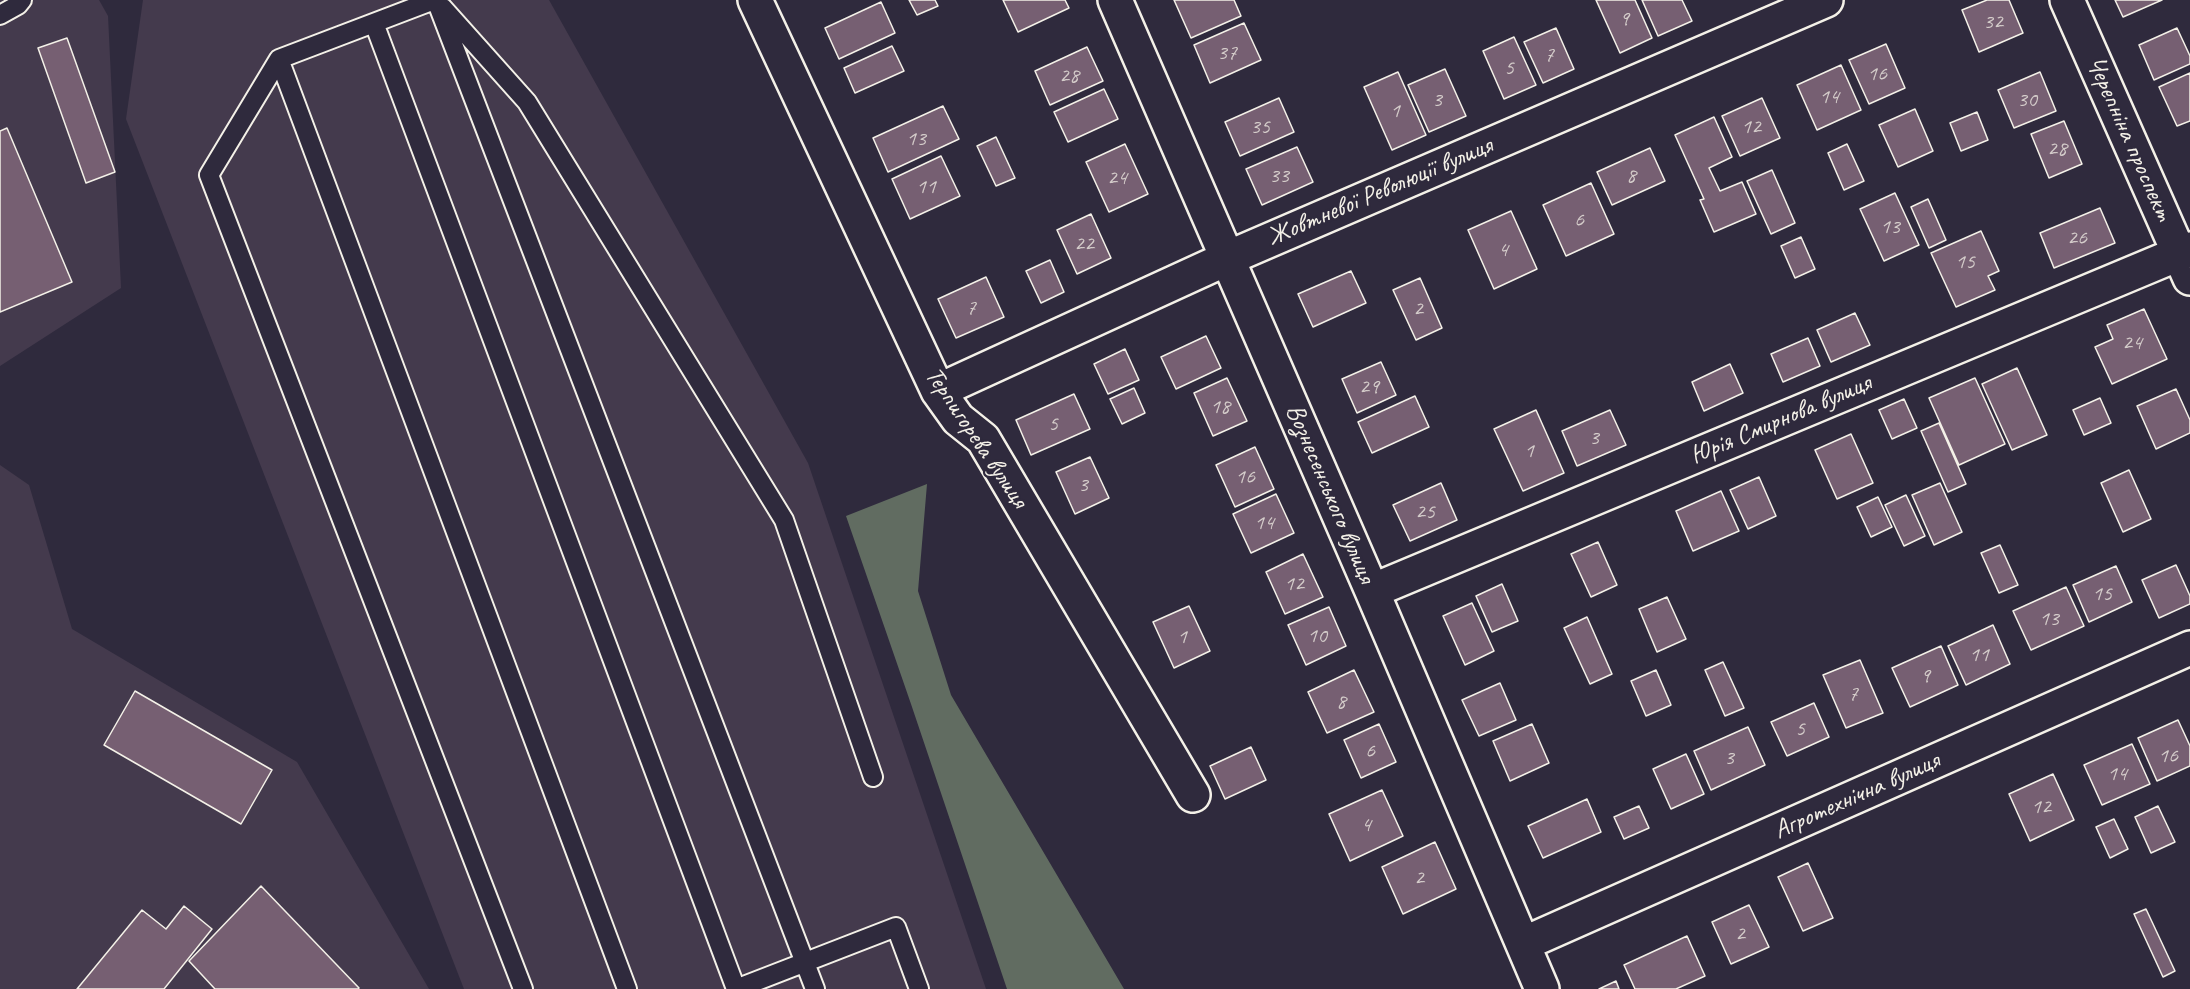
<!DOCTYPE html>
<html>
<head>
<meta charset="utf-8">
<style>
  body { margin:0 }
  canvas { display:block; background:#2f2a3d }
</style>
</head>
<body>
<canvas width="2190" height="989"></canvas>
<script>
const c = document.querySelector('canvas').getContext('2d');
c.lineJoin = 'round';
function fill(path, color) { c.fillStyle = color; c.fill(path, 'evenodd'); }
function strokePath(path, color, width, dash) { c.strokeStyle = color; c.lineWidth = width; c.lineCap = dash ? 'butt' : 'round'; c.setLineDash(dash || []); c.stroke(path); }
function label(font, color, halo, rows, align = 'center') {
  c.font = font + ' Caveat,sans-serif'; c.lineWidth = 4.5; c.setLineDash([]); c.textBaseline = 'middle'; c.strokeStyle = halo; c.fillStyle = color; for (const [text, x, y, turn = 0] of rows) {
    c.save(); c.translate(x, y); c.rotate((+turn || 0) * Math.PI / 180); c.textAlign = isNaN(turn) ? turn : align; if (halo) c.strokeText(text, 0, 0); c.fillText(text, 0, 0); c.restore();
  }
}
const built = new Path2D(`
  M0 0H99L108 16 121 288 0 366Z
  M143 0H549L808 463 986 989H464L126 119Z
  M0 465 29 485 72 629 297 762 429 989H0Z`);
const green = new Path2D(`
  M927 484 918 591 951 695 1124 989H1007L911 704 846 516Z`);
const building = new Path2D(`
  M909 0H935L938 6 917 15Z
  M1003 0H1065L1069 8 1018 32Z
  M1174 0H1234L1241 16 1191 38Z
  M1596 0H1635L1652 38 1620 53Z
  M1642 0H1682L1692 21 1658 36Z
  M1987 0H2009L2023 33 1979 52 1962 10Z
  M2115 0H2162L2123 17Z
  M881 2 895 33 839 59 825 28Z
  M1244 23 1261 60 1210 83 1194 45Z
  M1556 28 1574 69 1543 83 1524 42Z
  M2177 28 2190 56V64L2154 80 2139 45Z
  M1514 37 1536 85 1504 99 1483 51Z
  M67 38 115 172 86 183 38 48Z
  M1886 44 1905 88 1869 104 1849 60Z
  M892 46 904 71 855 93 844 68Z
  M1087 47 1103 81 1050 105 1035 71Z
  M1841 65 1861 110 1817 130 1797 85Z
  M1445 69 1466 116 1429 132 1408 85Z
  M1398 72 1426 135 1392 150 1364 87Z
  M2040 72 2056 111 2014 128 1998 90Z
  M2190 73V121L2177 126 2159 87Z
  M1104 89 1118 119 1068 142 1054 112Z
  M1279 98 1294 132 1240 156 1225 122Z
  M1762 98 1780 138 1740 156 1722 116Z
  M943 106 959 139 888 172 873 138Z
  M1915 109 1933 151 1898 167 1879 125Z
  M1977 112 1988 140 1961 151 1950 123Z
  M1714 117 1732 157 1709 168 1720 191 1742 182 1756 214 1714 232 1700 200 1704 199 1675 135Z
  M2064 121 2082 164 2049 178 2031 134Z
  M7 128 72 282 0 312V131Z
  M996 137 1015 178 996 186 977 146Z
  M1125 144 1148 194 1109 212 1086 162Z
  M1847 144 1864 181 1844 190 1828 153Z
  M1297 147 1313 182 1262 205 1246 169Z
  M1650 148 1665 181 1612 205 1597 172Z
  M941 156 960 196 910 219 892 179Z
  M1772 170 1795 223 1771 234 1747 181Z
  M1591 183 1614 234 1566 256 1543 205Z
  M1895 193 1919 245 1884 261 1860 209Z
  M1928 199 1946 240 1929 248 1911 207Z
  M2100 208 2115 243 2054 268 2040 233Z
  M1511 211 1537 269 1494 289 1468 230Z
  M1091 214 1111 258 1077 274 1057 230Z
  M1981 231 1999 271 1988 276 1995 290 1956 307 1931 253Z
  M1801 237 1815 269 1795 278 1781 246Z
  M1050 260 1064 292 1041 303 1026 271Z
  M1351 271 1366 303 1313 327 1298 294Z
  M986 277 1004 317 956 338 938 299Z
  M1420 278 1442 328 1416 340 1393 290Z
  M2144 309 2167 359 2112 384 2095 347 2113 339 2107 325Z
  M1855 313 1870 345 1831 362 1817 330Z
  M1206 336 1221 368 1176 389 1161 357Z
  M1808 338 1820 366 1783 382 1771 354Z
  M1125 349 1139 380 1108 394 1094 364Z
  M1381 362 1396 395 1357 413 1342 379Z
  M1730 364 1743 393 1704 411 1692 382Z
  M2017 368 2047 435 2012 450 1982 384Z
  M1227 378 1247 421 1213 436 1194 393Z
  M1975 378 2005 444 1959 465 1929 398Z
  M1134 388 1145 413 1122 424 1110 399Z
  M2176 389 2190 420V433L2156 449 2137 406Z
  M1074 394 1090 429 1031 455 1016 420Z
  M1415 396 1429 427 1372 453 1358 422Z
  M2100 398 2111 423 2084 435 2073 410Z
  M1904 399 1917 428 1892 439 1879 410Z
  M1536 410 1564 473 1523 491 1494 429Z
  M1610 410 1626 445 1577 466 1562 431Z
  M1939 423 1966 484 1948 492 1921 431Z
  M1851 434 1873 483 1837 499 1815 450Z
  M1255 447 1274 489 1235 507 1216 465Z
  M1090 457 1109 498 1075 514 1056 472Z
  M2129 470 2151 519 2123 532 2101 483Z
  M1759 477 1776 516 1748 529 1730 490Z
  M1441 483 1457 520 1410 541 1393 505Z
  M1940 483 1962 532 1934 545 1912 495Z
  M1721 491 1739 531 1693 551 1676 511Z
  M1276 494 1294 533 1251 553 1233 514Z
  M1906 495 1925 536 1904 546 1885 505Z
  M1878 497 1892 527 1871 537 1857 507Z
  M1598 542 1617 585 1591 597 1571 554Z
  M2000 545 2018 585 1999 593 1981 553Z
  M1303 554 1323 597 1285 614 1266 572Z
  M2176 565 2190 596V604L2159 618 2142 580Z
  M2116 566 2132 602 2089 622 2073 585Z
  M1502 584 1518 621 1492 632 1476 596Z
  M2066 587 2084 626 2031 650 2013 611Z
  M1667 597 1686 639 1657 652 1639 609Z
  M1472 603 1494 651 1465 665 1443 616Z
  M1189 606 1210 651 1174 668 1153 622Z
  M1329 607 1346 646 1306 665 1288 625Z
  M1587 617 1612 674 1590 684 1564 628Z
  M1993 625 2010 664 1966 685 1948 646Z
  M1941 646 1958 685 1910 707 1892 668Z
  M1860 660 1883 713 1846 728 1823 675Z
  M1723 662 1744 708 1725 716 1705 670Z
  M1354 670 1374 712 1327 733 1308 692Z
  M1656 670 1671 705 1646 716 1631 681Z
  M1500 683 1516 720 1479 736 1462 700Z
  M135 691 272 770 241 824 104 745Z
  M1814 703 1829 737 1787 756 1771 722Z
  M2178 720 2190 746V766L2157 781 2138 738Z
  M1379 724 1396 762 1361 778 1344 740Z
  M1532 724 1549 763 1510 781 1493 741Z
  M1748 727 1765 765 1711 790 1694 751Z
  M2132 744 2150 784 2102 805 2084 765Z
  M1251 747 1266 780 1225 799 1210 766Z
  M1686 754 1704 794 1671 809 1653 769Z
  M2053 774 2074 820 2030 841 2009 794Z
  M1382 790 1403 836 1350 861 1329 814Z
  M1587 799 1601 832 1543 858 1528 826Z
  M1639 806 1649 828 1624 839 1614 817Z
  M2158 806 2175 842 2151 853 2135 817Z
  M2114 819 2128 849 2110 858 2096 827Z
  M1435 842 1456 889 1403 914 1382 867Z
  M1808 863 1833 918 1803 931 1778 877Z
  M261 886 359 988 358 989H215L189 961Z
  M1749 905 1769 947 1731 964 1712 922Z
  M184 906 212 929 164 989H77L142 910 166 929Z
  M2146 909 2175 971 2163 977 2134 914Z
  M1687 936 1705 976 1676 989H1635L1624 965Z
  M1616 981 1619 989H1599Z`);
const service = new Path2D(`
  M434 0 279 59 209 175 523 989
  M436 0 815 989
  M443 8 527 102 784 520 873 777
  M0 15 18 5 22 0
  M374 23 736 989
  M279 59 627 989
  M736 989 896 927 919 989`);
const minor = new Path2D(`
  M755 0 938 391 958 419 983 439 1193 795
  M1115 0 1372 591 1542 989
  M2067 0 2190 278
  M938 391 1228 258 1826 0
  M1372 591 2190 249
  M1523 944 2190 648`);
const numberNames = [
  ["9",1624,19],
  ["32",1993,22],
  ["37",1227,53],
  ["7",1549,55],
  ["5",1509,68],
  ["16",1877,74],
  ["28",1069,76],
  ["14",1829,97],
  ["3",1437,100],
  ["30",2027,100],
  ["1",1395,111],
  ["35",1260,127],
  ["12",1751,127],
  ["13",916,139],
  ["28",2057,149],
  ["33",1279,176],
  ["8",1631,176],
  ["24",1117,178],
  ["11",926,187],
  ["6",1579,220],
  ["13",1890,227],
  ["26",2077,238],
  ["22",1084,244],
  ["4",1503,250],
  ["15",1965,262],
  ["7",971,308],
  ["2",1418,309],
  ["24",2132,343],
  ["29",1369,387],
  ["18",1220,407],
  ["5",1053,424],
  ["3",1594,438],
  ["1",1529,451],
  ["16",1245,477],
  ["3",1083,485],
  ["25",1425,512],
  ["14",1264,523],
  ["12",1294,584],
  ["15",2102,594],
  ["13",2049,619],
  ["10",1317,636],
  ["1",1182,637],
  ["11",1979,655],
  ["9",1925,676],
  ["7",1853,694],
  ["8",1341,702],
  ["5",1800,729],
  ["6",1370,751],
  ["16",2168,756],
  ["3",1729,758],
  ["14",2117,774],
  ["12",2041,807],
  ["4",1366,825],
  ["2",1419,878],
  ["2",1740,934]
];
const streetNames = [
  ["Черепніна проспект",2129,139,66],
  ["Жовтневої Революції вулиця",1380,192,-23],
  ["Юрія Смирнова вулиця",1781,420,-23],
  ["Терпигорева вулиця",976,438,56],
  ["Вознесенського вулиця",1330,494,67],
  ["Агротехнічна вулиця",1857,796,-24]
];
fill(built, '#443a4d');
fill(green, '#616c61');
fill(building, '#765f72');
strokePath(building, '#f4f1e8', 1.5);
strokePath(service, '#f4f1e8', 22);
strokePath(minor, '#f4f1e8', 38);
strokePath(service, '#2f2a3d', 18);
strokePath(minor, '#2f2a3d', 33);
label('22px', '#d4ccca', null, numberNames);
label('26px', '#f4f1e8', '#2f2a3d', streetNames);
</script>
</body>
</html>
